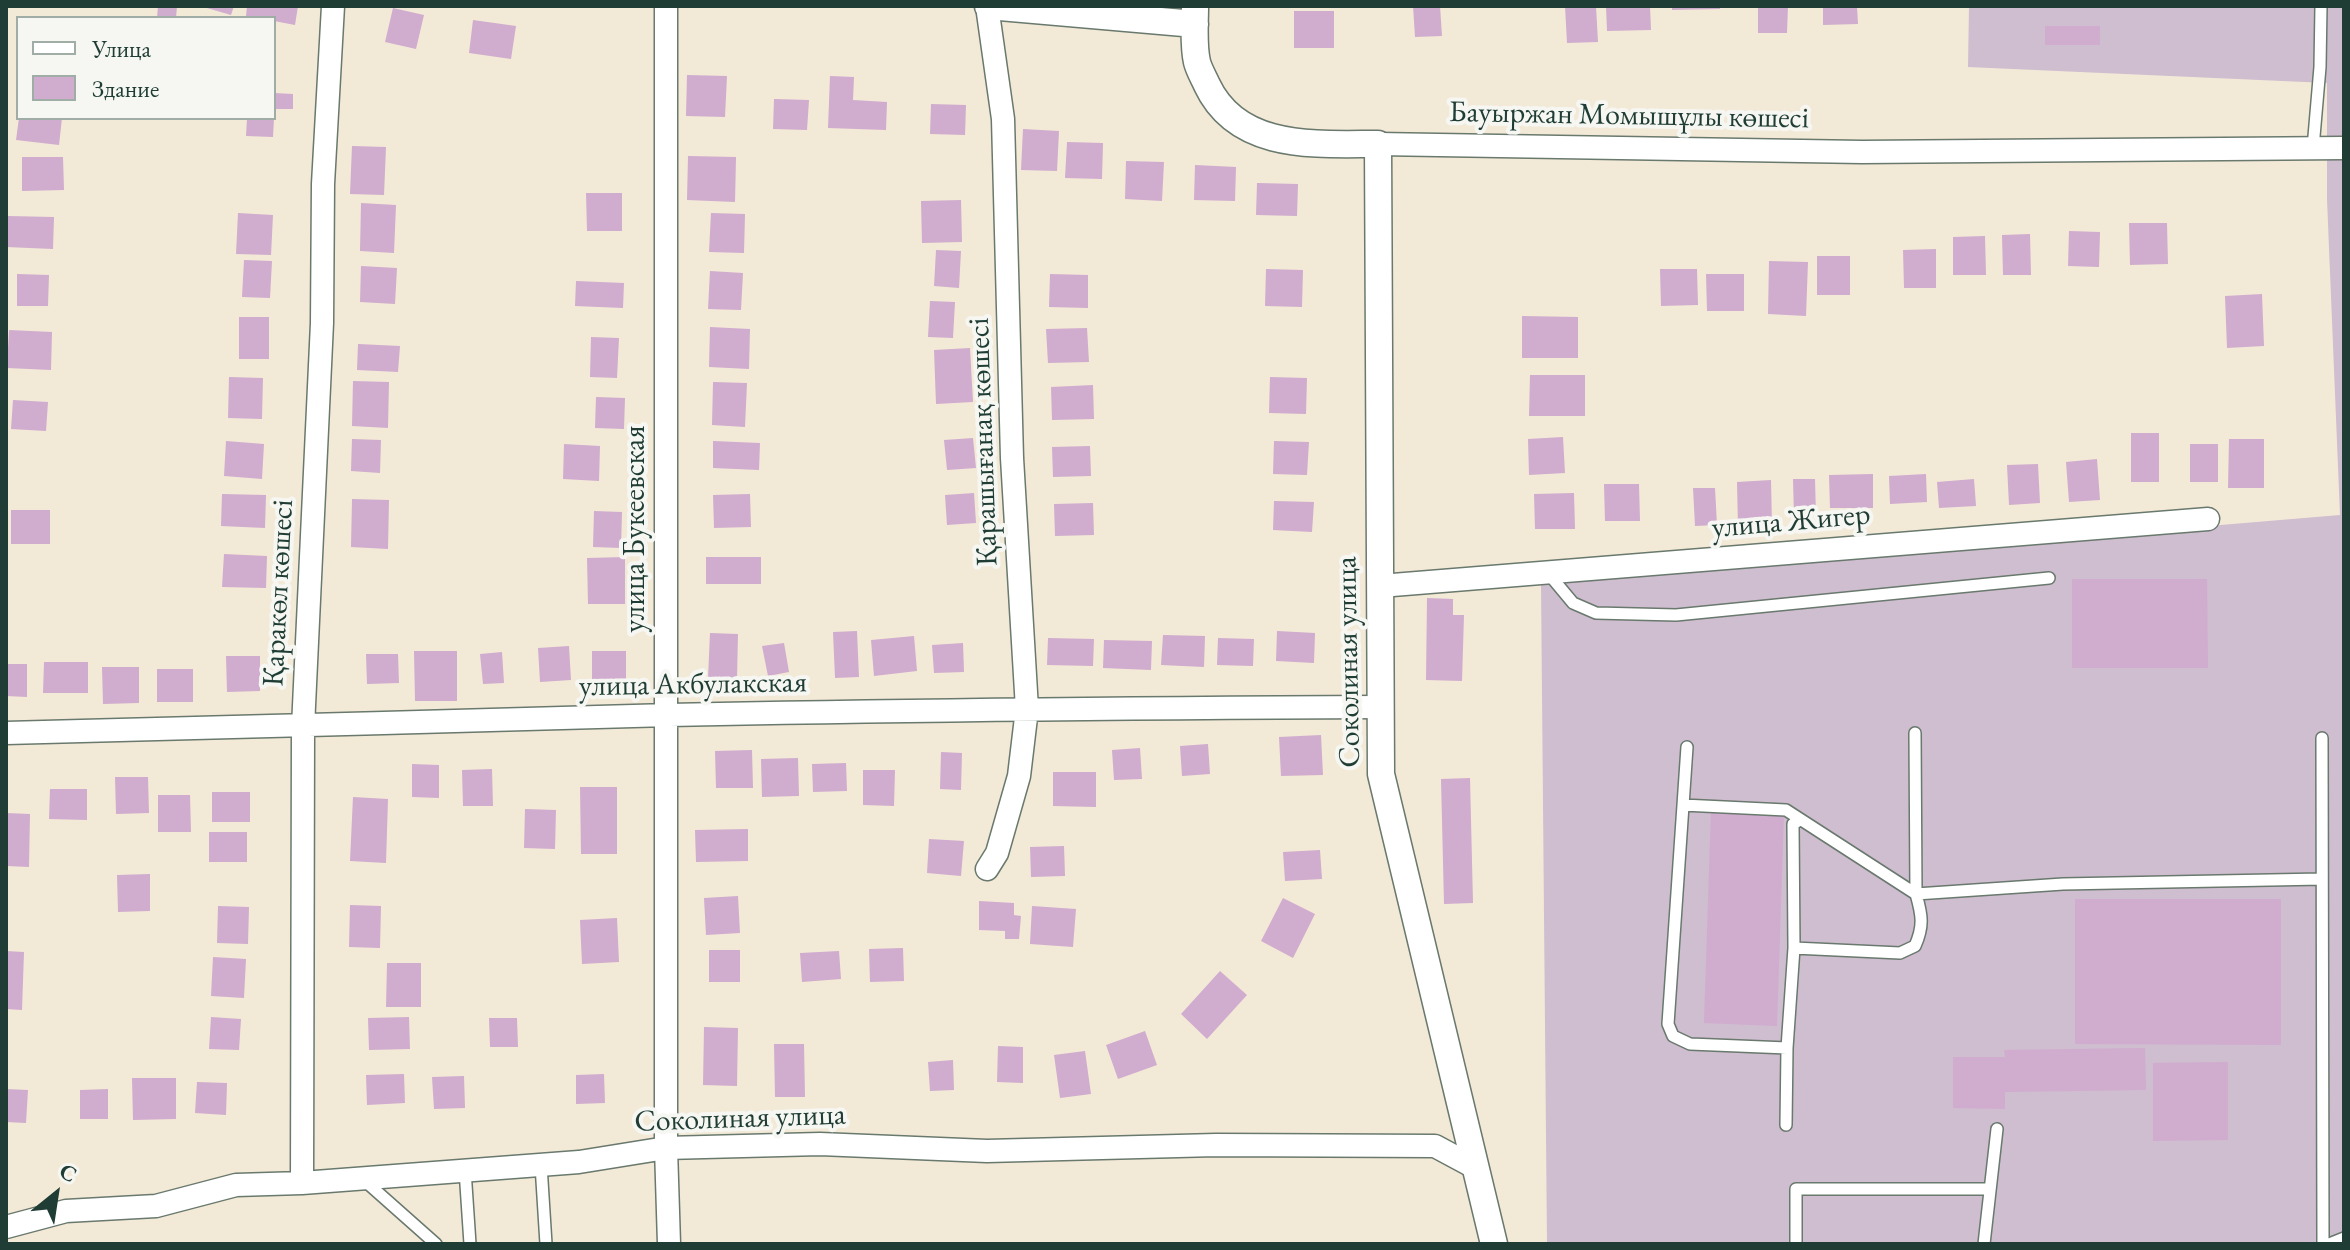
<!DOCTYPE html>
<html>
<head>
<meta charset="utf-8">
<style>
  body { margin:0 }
  #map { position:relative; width:2350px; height:1250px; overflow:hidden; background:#f3e9d7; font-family:"EB Garamond",serif }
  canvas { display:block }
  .frame { position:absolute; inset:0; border:8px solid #1f3d34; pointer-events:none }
  .legend { position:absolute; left:16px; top:16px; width:260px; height:104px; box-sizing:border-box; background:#f6f6f2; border:2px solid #a0aca6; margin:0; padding:10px 14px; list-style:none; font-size:24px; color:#1f3d34 }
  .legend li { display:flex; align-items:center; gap:16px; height:40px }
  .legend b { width:40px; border:2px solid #a0aca6 }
  .north { position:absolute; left:16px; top:1154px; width:80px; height:80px; -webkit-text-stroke:6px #f6f6f2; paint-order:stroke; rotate:30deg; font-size:22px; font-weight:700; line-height:32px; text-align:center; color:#1f3d34 }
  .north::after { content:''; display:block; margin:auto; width:28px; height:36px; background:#1f3d34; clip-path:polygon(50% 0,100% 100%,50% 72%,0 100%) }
</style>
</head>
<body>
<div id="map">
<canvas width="2350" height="1250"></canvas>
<div class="frame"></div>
<ul class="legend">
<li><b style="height:10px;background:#fff"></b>Улица</li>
<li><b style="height:22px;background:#d0acce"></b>Здание</li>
</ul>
<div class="north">С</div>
</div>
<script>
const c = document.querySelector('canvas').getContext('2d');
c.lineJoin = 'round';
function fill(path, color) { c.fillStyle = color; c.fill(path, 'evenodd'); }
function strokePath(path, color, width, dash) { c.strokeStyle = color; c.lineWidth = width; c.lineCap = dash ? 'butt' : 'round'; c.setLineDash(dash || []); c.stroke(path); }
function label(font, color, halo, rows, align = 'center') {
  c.font = font + ' "EB Garamond",serif'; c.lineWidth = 8; c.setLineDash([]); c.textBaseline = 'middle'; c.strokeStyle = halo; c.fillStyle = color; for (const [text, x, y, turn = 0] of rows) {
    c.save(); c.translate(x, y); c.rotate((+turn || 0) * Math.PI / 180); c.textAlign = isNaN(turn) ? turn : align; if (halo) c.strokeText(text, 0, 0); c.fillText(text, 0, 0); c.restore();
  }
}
const industrial = new Path2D(`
  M1969 6H2344V1244H1547L1541 582 2340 515 2327 199V83L1968 67Z`);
const building = new Path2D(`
  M158 6H177L176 18H157Z
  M200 6H234L231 15Z
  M247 6H298L295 25 274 21V18L246 16Z
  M1413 6H1440L1442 36 1415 37Z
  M1565 6H1596L1598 42 1567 43Z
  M1606 6H1650L1651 30 1607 31Z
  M1672 6H1720V9L1672 10Z
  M1758 6H1788L1787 33H1758Z
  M1823 6H1857L1858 24 1823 25Z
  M393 8 424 15 416 49 385 42Z
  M1294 11H1334V48H1294Z
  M473 20 516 26 511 59 469 53Z
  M2045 26H2100V45H2045Z
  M687 75 727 76 725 117 686 116Z
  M830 76 854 77 853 100 887 102 886 130 828 128Z
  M274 93 293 94V109H274Z
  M774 99 809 100 807 130 773 129Z
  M931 104 966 105 965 135 930 134Z
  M19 118H62L59 145 16 140Z
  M247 118H274L273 137 246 136Z
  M1023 129 1059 131 1057 171 1021 170Z
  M1067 142 1103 143 1102 179 1065 178Z
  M352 146 386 147 384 195 350 194Z
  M688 156 736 157 735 202 687 200Z
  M22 157H63L64 190 22 191Z
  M1126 161 1164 162 1162 201 1125 199Z
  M1195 165 1236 167 1235 201 1194 200Z
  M1257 183 1298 184 1297 216 1256 215Z
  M586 193H622V231H587Z
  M961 200 962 242 922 243 921 201Z
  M361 203 396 205 394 253 360 251Z
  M238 213 273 215 271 255 236 254Z
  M711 213 745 214 744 253 709 252Z
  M7 216 54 217 53 249 6 247Z
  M2129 223H2167L2168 264 2130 265Z
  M2069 231 2100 232 2099 267 2068 266Z
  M2030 234 2031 275H2003L2002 235Z
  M1985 236 1986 275H1953V237Z
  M1936 249V288H1904L1903 250Z
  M936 250 961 251 959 288 934 286Z
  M1817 256H1850V295H1817Z
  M244 260 272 261 270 298 242 297Z
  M1769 261 1808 262 1806 316 1768 314Z
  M361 266 397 268 395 304 360 302Z
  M1266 269 1303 270 1302 307 1265 306Z
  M1660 269H1697L1698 305 1661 306Z
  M710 271 743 273 741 310 708 309Z
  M17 274 49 275 48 306H17Z
  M1050 274 1088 275V308L1049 307Z
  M1706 274H1744V311H1707Z
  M576 281 624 283 623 308 575 306Z
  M2262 294 2264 346 2227 348 2225 296Z
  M930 301 955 302 953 338 928 337Z
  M1522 316 1578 317V358H1522Z
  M239 317H269V359H239Z
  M710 327 750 329 749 369 709 367Z
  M1087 328 1089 362 1048 363 1046 329Z
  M9 330 52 332 51 370 7 368Z
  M591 337 619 338 617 378 590 377Z
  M358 344 400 346 398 372 357 370Z
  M970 348 973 402 936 404 934 350Z
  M1530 375H1585V416H1529Z
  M229 377 263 378 262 419 228 418Z
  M1270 377 1307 378 1306 414 1269 413Z
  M353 381 389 382 388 428 352 426Z
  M713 382 747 383 745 427 712 425Z
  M1093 385 1094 419 1052 420 1051 387Z
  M596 397 625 398 624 429 595 428Z
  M13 400 48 402 46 431 11 429Z
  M2131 433H2159V482H2131Z
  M1563 437 1565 473 1529 475 1528 439Z
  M973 438 976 468 947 470 944 440Z
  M352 439 381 440 380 473 351 471Z
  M2229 439H2264V488H2228Z
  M226 441 264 444 262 479 224 476Z
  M713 441 760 443 759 470 713 468Z
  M1274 441 1309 442 1307 475 1273 474Z
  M564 444 600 446 599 481 563 479Z
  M2190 444H2218V482H2190Z
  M1090 446 1091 476 1053 477 1052 447Z
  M2097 459 2100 500 2069 502 2066 462Z
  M2038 464 2040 503 2009 505 2007 465Z
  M1873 474V508H1830L1829 475Z
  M1926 474 1927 502 1890 504 1889 476Z
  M1793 479H1815L1816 516 1794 517Z
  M1974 479 1976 506 1939 508 1937 482Z
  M1771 480 1772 526 1738 527 1737 482Z
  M1604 484H1639L1640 521H1605Z
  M1693 488H1715L1717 525 1695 526Z
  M974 493 976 523 947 525 945 495Z
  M1574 493 1575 529H1535L1534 494Z
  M222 494 266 495 265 528 221 526Z
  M750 494 751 527 714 528 713 495Z
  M352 499 389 500 388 549 351 547Z
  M1274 501 1314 502 1312 532 1273 530Z
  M1093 503 1094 535 1055 536 1054 504Z
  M11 510H50V544H11Z
  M594 511 622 512 621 548 593 547Z
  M224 554 267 556 266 588 222 587Z
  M625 557V604H588L587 558Z
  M706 557H761V584H706Z
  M2072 579H2207L2208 668H2072Z
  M1427 598 1453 599V615H1464L1462 681 1426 680Z
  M857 631 859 677 835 678 833 632Z
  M1277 631 1315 633 1314 663 1276 661Z
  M710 633 738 634 737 679 708 678Z
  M1163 635 1205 636 1204 667 1161 665Z
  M914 636 917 671 874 676 871 640Z
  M1048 638 1094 639 1093 666 1047 665Z
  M1218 638 1254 639 1253 666 1217 665Z
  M1104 640 1152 641 1151 670 1103 668Z
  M784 643 789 672 768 676 762 646Z
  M963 643 964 672 934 673 932 645Z
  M569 646 571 680 540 682 538 648Z
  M414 651H457V701H415Z
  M592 651H626V680H592Z
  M502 652 504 683 483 684 480 654Z
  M366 654H398L399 683 367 684Z
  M226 656H260V691L227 692Z
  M44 662H88V693H43Z
  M6 664H27V697L6 696Z
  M102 667H139V703L103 704Z
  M157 669H193V702H157Z
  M1321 735 1323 775 1281 776 1279 737Z
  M1208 744 1210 774 1182 776 1180 746Z
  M1140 748 1142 779 1114 780 1112 750Z
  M752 750 753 788H716L715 751Z
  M941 752 962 753 961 790 940 789Z
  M798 758 799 796 762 797 761 759Z
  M846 763 847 791 813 792 812 764Z
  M412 764 439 765V798L412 797Z
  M492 769 493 806H463L462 770Z
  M863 770H895L894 806 863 805Z
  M1053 772H1096V807L1053 806Z
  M115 777H148L149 813 116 814Z
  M1470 778 1473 903 1444 904 1441 779Z
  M580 787H617V854H581Z
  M50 789H87V820L49 819Z
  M212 792H250V822H212Z
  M158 795H190L191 832H158Z
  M353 797 388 799 386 863 350 861Z
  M525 809 556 810 555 849 524 848Z
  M1711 810 1784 813 1777 1026 1704 1023Z
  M6 813 30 814 29 867 6 866Z
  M748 829V861L696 862 695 830Z
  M209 832H247V862H209Z
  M929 839 964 841 961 876 927 873Z
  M1064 846 1065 876 1031 877 1030 847Z
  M1320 850 1322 879 1285 881 1283 852Z
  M150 874V911L118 912 117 875Z
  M738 896 740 933 706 935 704 898Z
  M1283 898 1315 914 1293 958 1261 941Z
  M2075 899H2281V1045L2075 1044Z
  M979 901 1014 903V915L1021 916 1019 939H1005V931L979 930Z
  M350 905 381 906 380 948 349 947Z
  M218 906 249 907 248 944 217 943Z
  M1032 906 1076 909 1073 947 1030 944Z
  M617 918 619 962 582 964 580 920Z
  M903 948 904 981 870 982 869 949Z
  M709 950H740V982H709Z
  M6 951 24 952 22 1010 6 1009Z
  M839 951 841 979 802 982 800 953Z
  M213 957 246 959 244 998 211 996Z
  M387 963H421V1007H386Z
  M1220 971 1247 995 1207 1039 1181 1014Z
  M211 1017 241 1019 239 1050 209 1049Z
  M409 1017 410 1049 369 1050 368 1018Z
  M489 1018H517L518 1047H490Z
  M704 1027 738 1028 737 1086 703 1085Z
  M1145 1031 1157 1065 1118 1079 1106 1045Z
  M774 1044H804L805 1097H775Z
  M998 1046 1023 1047V1083L997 1082Z
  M2145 1048 2146 1090 2005 1092V1109L1953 1108V1057H2005L2004 1050Z
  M1085 1051 1091 1094 1060 1098 1054 1055Z
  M953 1060 954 1090 930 1091 928 1062Z
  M2228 1062V1140L2153 1141V1063Z
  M404 1074 405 1103 367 1105 366 1075Z
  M604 1074 605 1103 576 1104V1075Z
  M464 1076 465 1108 434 1109 432 1077Z
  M132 1078H176V1119L133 1120Z
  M197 1082 227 1083 226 1115 195 1113Z
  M6 1089 28 1090 26 1123 6 1122Z
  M108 1089V1119H80V1090Z`);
const service = new Path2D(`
  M2313 148 2320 67 2321 6
  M1548 573 1573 603 1596 613 1676 615 2049 578
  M2322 738 2323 1244
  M1687 747 1668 1024 1673 1036 1690 1044 1787 1048
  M1683 805 1786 810 1916 894 2063 884 2322 879
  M1794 948 1900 953 1915 946C1924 926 1922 915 1916 894L1915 733
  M1786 1125 1787 1048 1794 948 1793 824 1800 820
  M541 1165 546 1244
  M465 1170 470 1244
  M365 1181 436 1244
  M1796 1244V1189H1990
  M1984 1244 1997 1129
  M2329 1244 2344 1238`);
const minor = new Path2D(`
  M666 6V1148L669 1244
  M1378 144 1862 152 2344 148
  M1380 586 2208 519
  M6 733C227 729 448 720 669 715 906 710 1143 708 1381 707
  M987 869 997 853 1019 776 1027 709 1012 458 1003 119 987 6
  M302 1183 303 727 322 323 323 184 333 6
  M6 1227 66 1211 156 1206 236 1185 302 1183 579 1162 666 1148 820 1144 987 1151 1216 1145 1435 1146 1476 1168`);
const tertiary = new Path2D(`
  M988 6 1195 24
  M1195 6C1195 24 1193 45 1197 62 1199 70 1204 78 1207 85 1238 151 1316 144 1378 144L1381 774 1494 1244`);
const streetNames = [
  ["Бауыржан Момышұлы көшесі",1629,116,1],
  ["Қарашығанақ көшесі",984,442,-92],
  ["улица Жигер",1791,522,-5],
  ["улица Букеевская",636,529,-90],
  ["Қаракөл көшесі",279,593,-87],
  ["Соколиная улица",1349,662,-91],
  ["улица Акбулакская",693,685,-1],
  ["Соколиная улица",740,1119,-2]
];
fill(industrial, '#cfbdd0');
fill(building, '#d0acce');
strokePath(service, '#69796d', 14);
strokePath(minor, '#69796d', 25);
strokePath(tertiary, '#69796d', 29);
strokePath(service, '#fff', 11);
strokePath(minor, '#fff', 22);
strokePath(tertiary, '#fff', 26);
label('30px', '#1f3d34', '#f6f6f2', streetNames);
</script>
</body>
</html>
